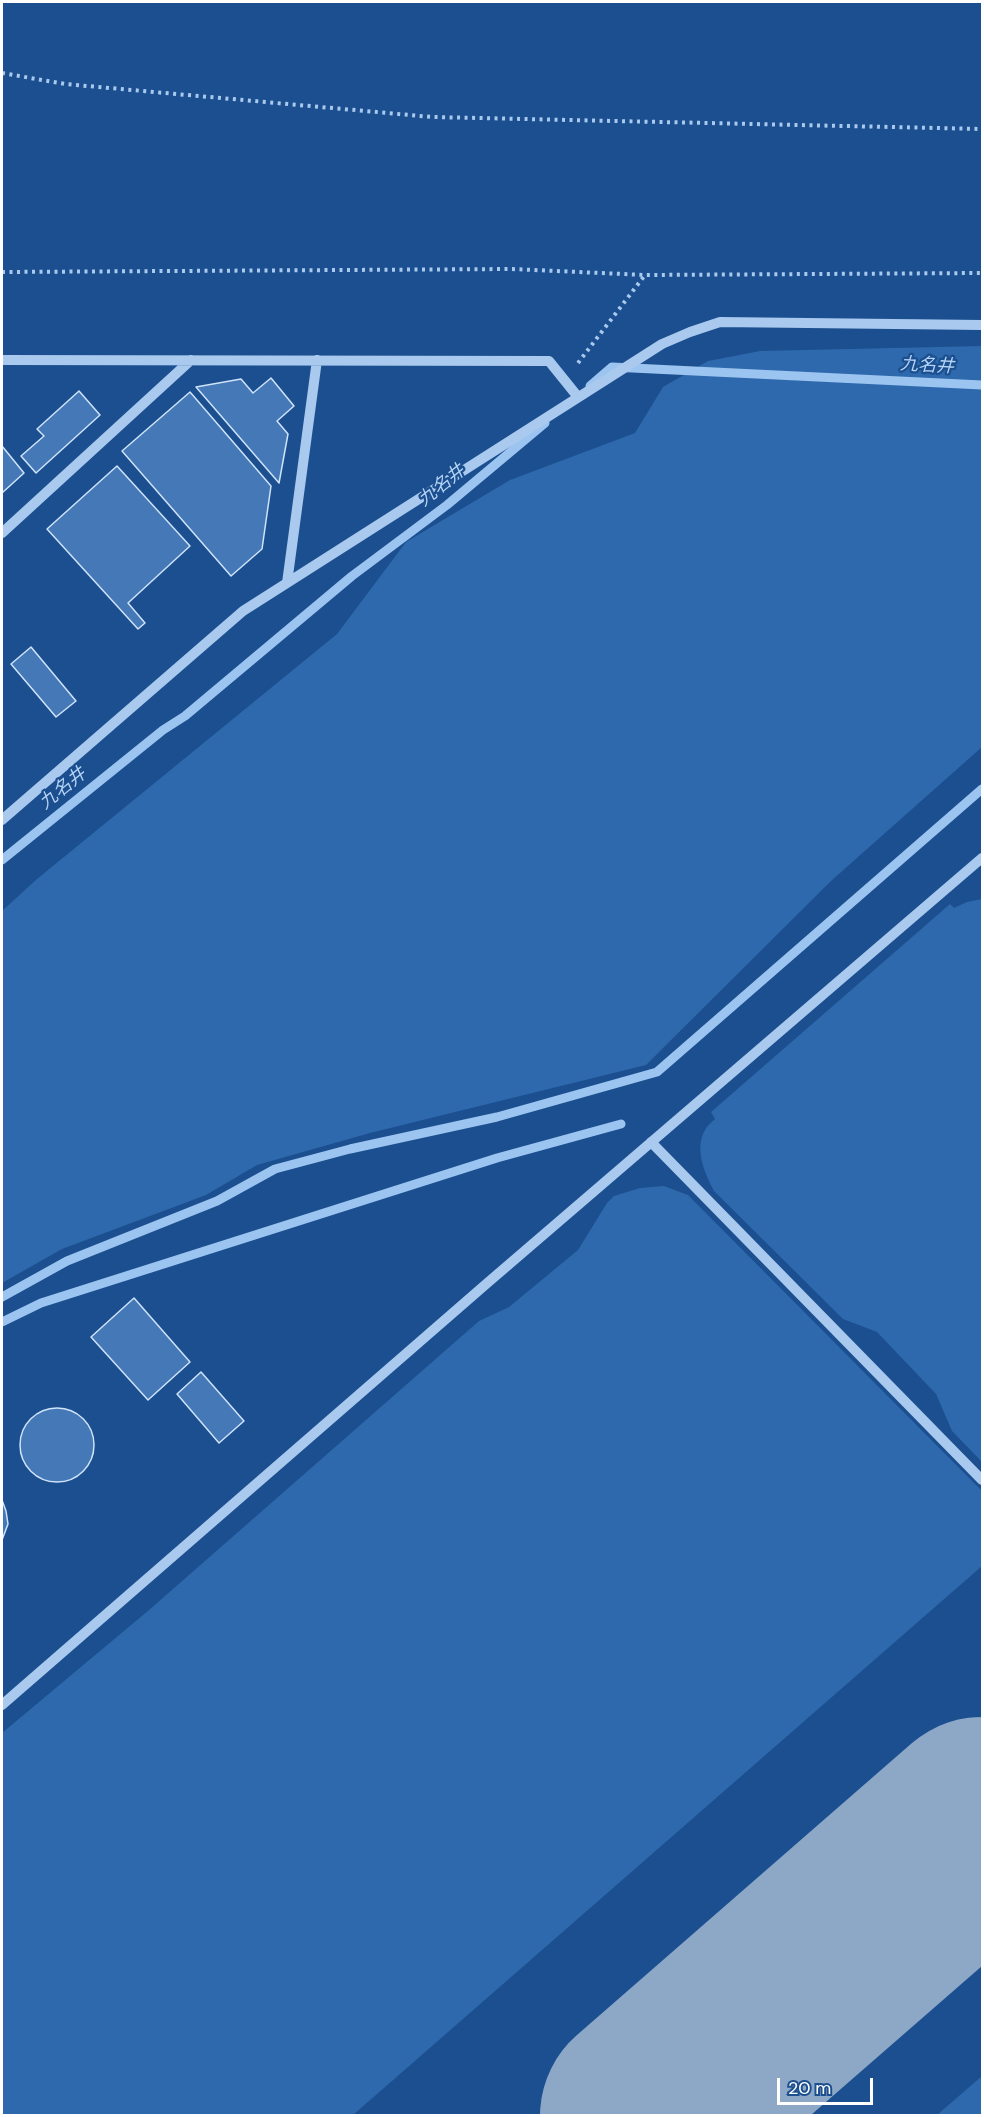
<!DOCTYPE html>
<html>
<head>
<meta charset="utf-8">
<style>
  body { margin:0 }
  #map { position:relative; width:984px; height:2117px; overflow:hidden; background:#1b4f8f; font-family:"DM Sans",sans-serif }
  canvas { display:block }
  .frame { position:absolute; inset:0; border:3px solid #fff; pointer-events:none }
  .scale { position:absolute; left:777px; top:2078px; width:96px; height:27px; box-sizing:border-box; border:3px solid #fff; border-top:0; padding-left:8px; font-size:18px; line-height:21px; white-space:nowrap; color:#fff; -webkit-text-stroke:4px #1b4f8f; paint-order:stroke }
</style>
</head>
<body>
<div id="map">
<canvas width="984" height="2117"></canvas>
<div class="frame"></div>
<div class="scale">20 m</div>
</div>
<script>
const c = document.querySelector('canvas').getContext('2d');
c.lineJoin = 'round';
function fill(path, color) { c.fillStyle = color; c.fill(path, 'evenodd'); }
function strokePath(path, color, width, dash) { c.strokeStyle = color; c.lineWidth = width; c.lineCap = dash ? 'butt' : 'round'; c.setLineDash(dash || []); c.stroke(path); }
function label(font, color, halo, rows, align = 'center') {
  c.font = font + ' "DM Sans","Noto Sans JP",sans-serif'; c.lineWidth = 4.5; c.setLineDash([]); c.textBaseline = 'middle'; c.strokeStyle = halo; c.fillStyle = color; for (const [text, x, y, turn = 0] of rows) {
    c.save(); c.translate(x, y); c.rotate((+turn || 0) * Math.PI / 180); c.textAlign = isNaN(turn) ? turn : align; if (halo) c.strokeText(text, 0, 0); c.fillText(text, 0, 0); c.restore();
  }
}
const green = new Path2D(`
  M982 346V747L831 881 646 1065 370 1133 257 1165 206 1195 62 1249 2 1283V911L37 879 337 634 406 542 510 480 635 433 663 387 708 361 760 351Z
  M982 899V1462L952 1431 936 1394 877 1332 843 1319 714 1191C702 1168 690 1138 715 1119L711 1112 950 904 954 908 967 902Z
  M664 1186 688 1195 982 1491V1566L353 2115H2V1733L149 1610 479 1321 509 1307 578 1250 607 1203 614 1196 640 1188Z
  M982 2076V2115H937Z`);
const stream = new Path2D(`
  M590 386 612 367 982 385
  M2 860 163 730 185 716 352 576 447 505 545 423
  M2 1297 67 1261 217 1201 275 1169 350 1149 497 1117 657 1072 982 789
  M2 1322 41 1303 497 1158 621 1124`);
const runway = new Path2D(`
  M647 2116 982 1824`);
const building = new Path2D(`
  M271 378 294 406 277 421 288 434 279 483 196 387 241 379 253 393Z
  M79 391 100 415 36 473 21 456 44 436 37 429Z
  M190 392 271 486 262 549 231 576 122 451Z
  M2 446 24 473 2 493Z
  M117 466 190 546 128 603 145 623 138 629 47 529Z
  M31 647 76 701 56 717 11 664Z
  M134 1298 190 1362 148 1400 91 1337Z
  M201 1372 244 1421 219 1443 177 1394Z
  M20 1445a37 37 0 1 1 74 0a37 37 0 1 1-74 0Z
  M2 1500 6 1511 8 1524 2 1540Z`);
const path = new Path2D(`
  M2 73 65 84 432 117 982 129
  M2 272 512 269 645 275 982 273
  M578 363 645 275`);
const minor = new Path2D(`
  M2 360 549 361 578 397
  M2 533 191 360
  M287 583 317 360
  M2 820 243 611 662 344 690 332 720 322 982 325
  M651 1142 982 1480
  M2 1705 485 1285 982 858`);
const waterNames = [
  ["九名井",927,366,3],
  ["九名井",442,486,-39],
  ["九名井",63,789,-39]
];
fill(green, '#2e69ad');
strokePath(stream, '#9cc4f0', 9);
strokePath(runway, '#8da7c7', 214);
fill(building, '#4478b7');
strokePath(building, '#cfe3fa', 1.5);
strokePath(path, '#a9c9ee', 4, [3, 4.5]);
strokePath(minor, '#a9c9ee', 10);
label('italic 18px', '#b5d3f5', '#1b4f8f', waterNames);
</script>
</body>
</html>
